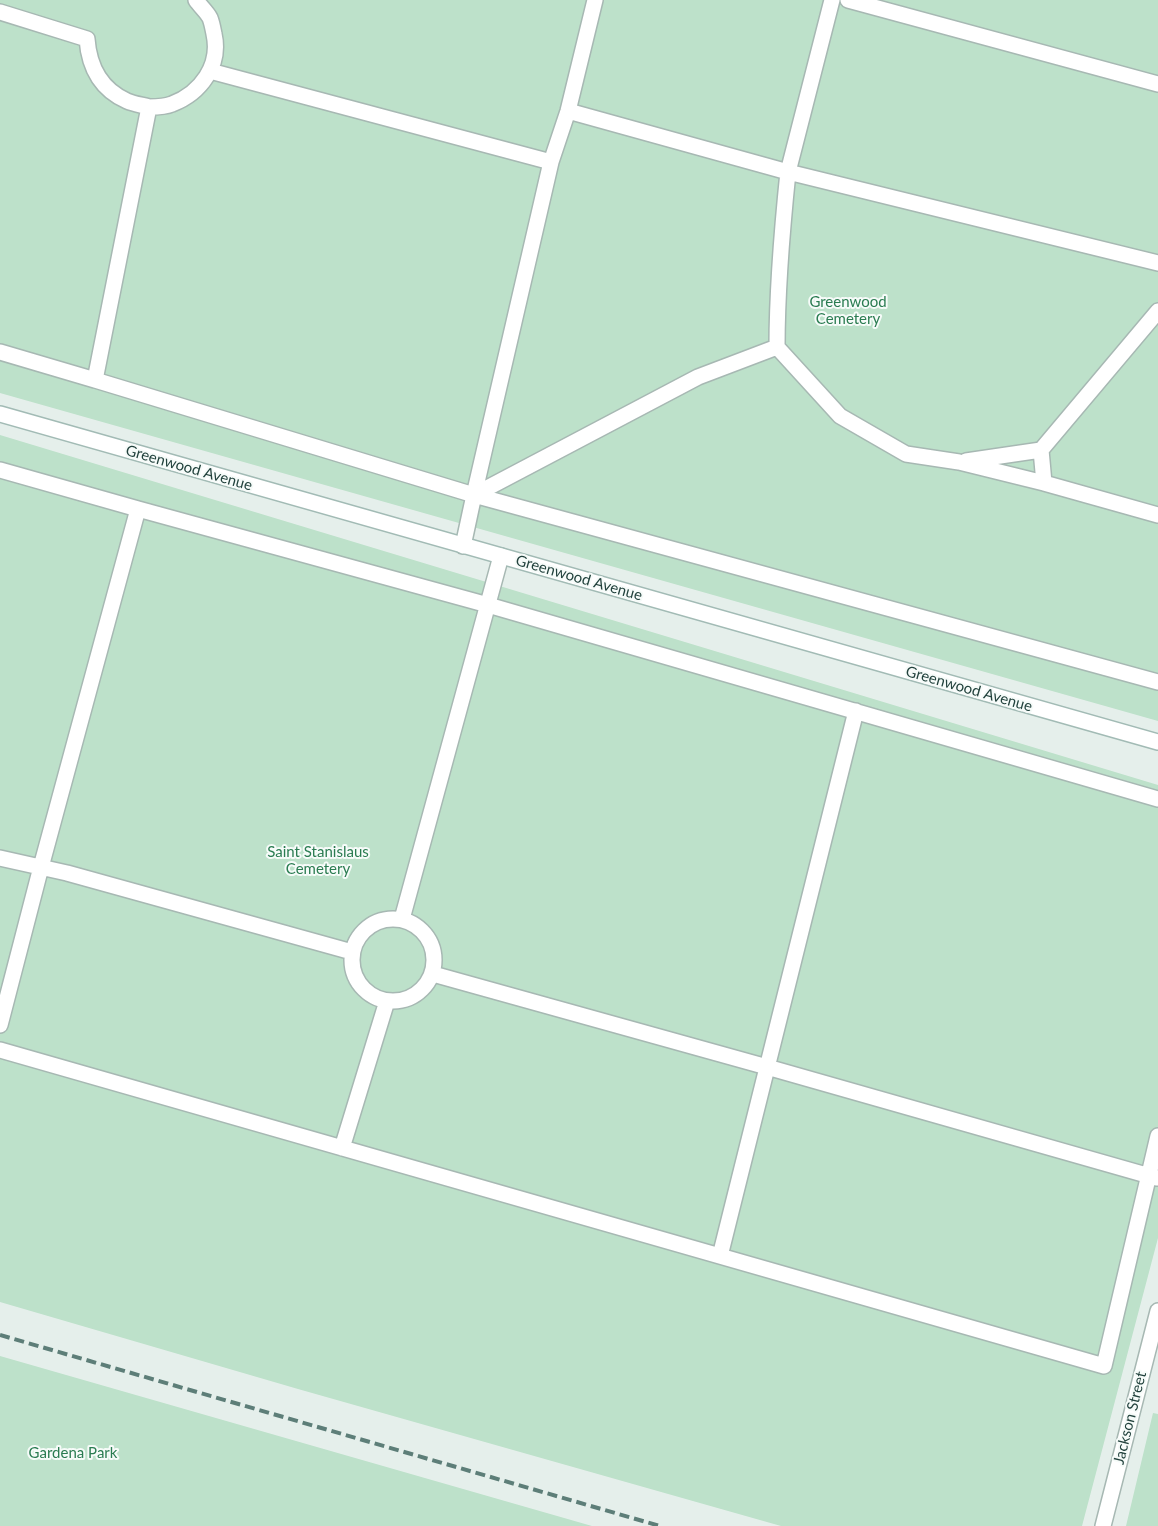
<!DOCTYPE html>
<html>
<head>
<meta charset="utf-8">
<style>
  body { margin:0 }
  canvas { display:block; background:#e5efeb }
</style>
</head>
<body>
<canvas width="1158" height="1526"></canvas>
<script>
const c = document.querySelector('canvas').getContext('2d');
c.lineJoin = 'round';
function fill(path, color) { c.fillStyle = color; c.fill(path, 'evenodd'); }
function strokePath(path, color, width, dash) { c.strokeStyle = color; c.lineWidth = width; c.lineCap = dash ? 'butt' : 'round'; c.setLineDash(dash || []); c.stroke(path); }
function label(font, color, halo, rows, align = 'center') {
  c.font = font + ' Lato,sans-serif'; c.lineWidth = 4; c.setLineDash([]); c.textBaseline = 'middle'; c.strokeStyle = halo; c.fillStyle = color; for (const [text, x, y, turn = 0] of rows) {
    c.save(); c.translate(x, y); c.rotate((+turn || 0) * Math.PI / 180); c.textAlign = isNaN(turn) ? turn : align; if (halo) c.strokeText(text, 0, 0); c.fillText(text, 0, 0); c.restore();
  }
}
const green = new Path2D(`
  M0 0H1158V721L0 393Z
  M0 435 1158 785V1238L1082 1526H781L298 1389 0 1302Z
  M0 1356 592 1526H0Z
  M1153 1413 1158 1414V1526H1126Z`);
const street = new Path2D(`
  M832 0 788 172 1158 263
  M848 0 1158 84
  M0 12 87 39C89 66 100 89 127 101 134 104 142 105 149 107L95 380 0 352
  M210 71 551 162 568 111 595 0
  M149 107C157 107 165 107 172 104 201 93 221 65 214 34 213 29 212 23 210 18 207 12 200 6 196 0
  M568 111 788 172C782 230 777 288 777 347
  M95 380 474 495 551 162
  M966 461 1041 450
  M0 470 138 509
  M1044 483 1041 450 1158 311
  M474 495 1158 682
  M463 546 474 495 698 377 777 347 840 416 906 454 959 462 1044 483 1158 515
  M0 858 67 873 352 952
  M352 960a41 41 0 1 1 82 0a41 41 0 1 1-82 0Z
  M402 919 501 556
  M433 974 767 1067 1157 1178
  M0 1025 41 867 138 509 488 605 1158 799
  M0 1050 1104 1366 1158 1136
  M342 1148 387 1001
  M720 1256 856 711
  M1103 1526 1158 1311`);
const secondary = new Path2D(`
  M0 414 1158 742`);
const rail = new Path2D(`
  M0 1335 660 1526`);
const parkNames = [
  ["Greenwood",848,302],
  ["Cemetery",848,319],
  ["Saint Stanislaus",318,852],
  ["Cemetery",318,869],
  ["Gardena Park",73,1453]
];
const streetNames = [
  ["Greenwood Avenue",189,468,16],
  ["Greenwood Avenue",579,578,16],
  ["Greenwood Avenue",969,689,16],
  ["Jackson Street",1130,1418,-76]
];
fill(green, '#bde1ca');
strokePath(street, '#a7b8b3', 18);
strokePath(secondary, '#a2bbb5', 18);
strokePath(street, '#fff', 15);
strokePath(secondary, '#fff', 15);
strokePath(rail, '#5d7e78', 4, [10, 5]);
label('15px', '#2a7c51', '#f6fbf9', parkNames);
label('15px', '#22423d', '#f6fbf9', streetNames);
</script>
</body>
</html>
